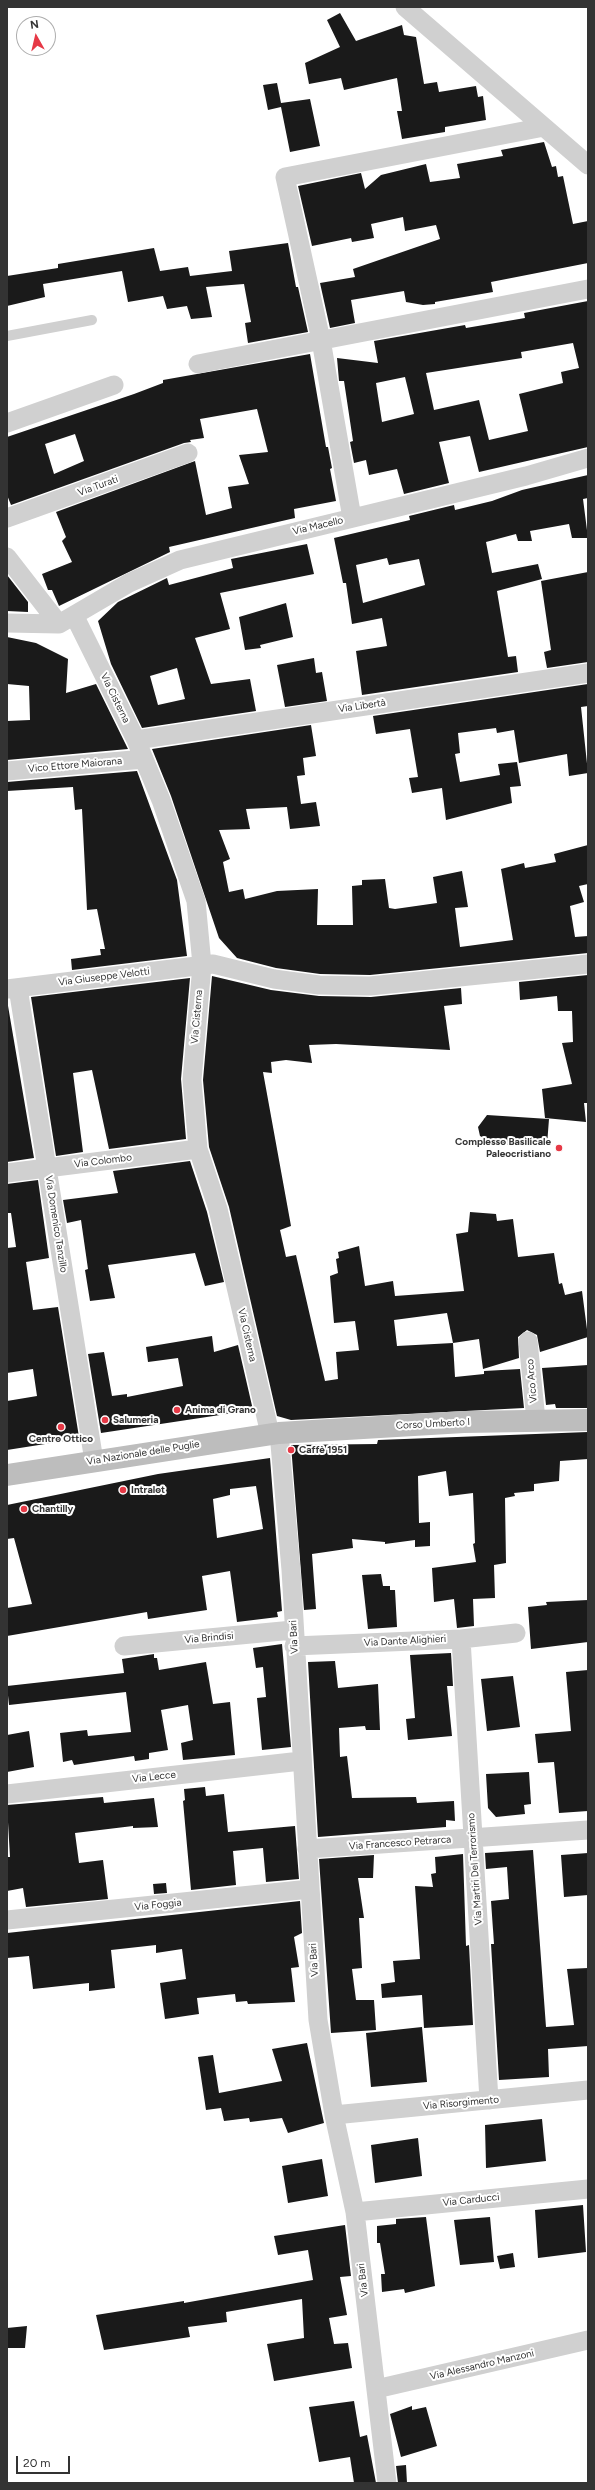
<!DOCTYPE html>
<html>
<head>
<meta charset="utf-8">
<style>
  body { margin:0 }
  #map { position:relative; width:595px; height:2490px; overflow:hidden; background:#fff; font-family:Figtree,sans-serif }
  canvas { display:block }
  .frame { position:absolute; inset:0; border:8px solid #333; pointer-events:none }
  .north { position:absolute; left:16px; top:16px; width:40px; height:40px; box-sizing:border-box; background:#fff; border:1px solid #adadad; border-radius:50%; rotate:352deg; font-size:11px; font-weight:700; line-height:16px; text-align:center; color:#333 }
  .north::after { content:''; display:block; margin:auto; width:14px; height:18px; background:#e63946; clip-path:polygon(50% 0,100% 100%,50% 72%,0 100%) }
  .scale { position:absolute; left:16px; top:2456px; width:54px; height:18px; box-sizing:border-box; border:2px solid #333; border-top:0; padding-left:5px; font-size:12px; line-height:14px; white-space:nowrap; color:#333; -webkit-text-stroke:3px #fff; paint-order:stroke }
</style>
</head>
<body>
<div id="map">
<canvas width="595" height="2490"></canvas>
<div class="frame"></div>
<div class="north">N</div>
<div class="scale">20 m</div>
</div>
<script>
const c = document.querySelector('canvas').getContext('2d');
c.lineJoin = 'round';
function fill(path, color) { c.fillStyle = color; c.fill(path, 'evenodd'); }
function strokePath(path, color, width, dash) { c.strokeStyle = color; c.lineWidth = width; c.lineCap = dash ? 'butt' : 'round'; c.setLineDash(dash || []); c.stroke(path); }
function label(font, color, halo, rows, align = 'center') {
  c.font = font + ' Figtree,sans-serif'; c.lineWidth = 4; c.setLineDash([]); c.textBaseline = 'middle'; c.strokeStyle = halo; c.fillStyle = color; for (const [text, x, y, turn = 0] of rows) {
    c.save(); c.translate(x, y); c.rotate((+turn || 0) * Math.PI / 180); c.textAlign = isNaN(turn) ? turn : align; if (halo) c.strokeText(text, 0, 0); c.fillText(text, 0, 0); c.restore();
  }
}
const building = new Path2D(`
  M340 13 356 41 402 25 404 35 416 37 424 84 437 82 439 92 476 86 478 97 483 96 486 120 445 127V132L402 139 397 111H402L397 78 344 90 341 78 309 84 305 63 340 47 327 20Z
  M277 83 281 103 310 99 320 146 290 152 281 107 268 110 263 85Z
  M544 142 552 167 556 166 558 177 563 176 573 224 588 221V263L491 282 493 292 435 302V304L423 305 406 302 404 291 351 300 355 323 330 328 320 283 355 277 353 269 440 239 436 225 405 231 403 217 371 224 374 238 352 242 351 238 312 246 298 186 361 173 365 189 381 175 426 164 430 182 460 178 457 164 503 156 501 150Z
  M288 243 296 287H298L308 332 248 343 245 323 251 322 244 284 206 287 212 317 191 319 187 306 167 309 163 296 128 302 122 271 43 284 45 297 7 306V276L58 268V264L154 248 160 271 188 267 190 276 232 271 229 251Z
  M588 301V447L479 472 470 436 439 442 449 483 404 494 397 469 369 475 366 460 354 463 350 442 353 441 344 381H339L337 358 378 363 374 341 465 325 466 328 525 318 524 313ZM573 343 579 368 561 372 563 383 519 394 528 431 489 440 479 400 434 410 426 373 522 358 521 352ZM405 377 414 414 382 422 376 383Z
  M310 354 326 447H328L332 468 330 469 336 501 294 509 295 518 169 547 170 552 59 606 52 590H48L42 574 72 562 62 541 66 537 56 512 195 461 206 515 232 508 228 487 249 484 239 455 268 452 257 409 200 419 204 438 190 440 191 442 184 443 11 505 7 495V437L134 394 163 383V380ZM75 434 84 461 54 474 45 444Z
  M588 475V498L583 499 588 538H572L569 524 530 531 532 541H518L516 534 486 542 492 573 538 564 542 579 497 591 508 657 516 656 518 672 362 695 356 651 387 646 382 618 352 624 346 583H343L334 538 410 520 409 516 454 505 455 510 492 501 522 490ZM387 558 389 565 419 559 425 585 363 603 356 565Z
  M307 544 314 574 220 593 230 629 195 638 211 684 250 679 256 711 142 728 111 664 98 621 118 602 167 578 169 585 233 568 231 559ZM177 668 185 699 158 705 150 676Z
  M588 572V662L547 668 544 652 551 650 541 581Z
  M7 575 28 602V612L7 611Z
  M286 603 293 637 260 645 261 648 245 650 239 617Z
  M7 637 36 643 68 659 66 693 96 684 128 749 7 760V721L30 720 29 686 7 684Z
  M314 658 316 673 322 672 327 701 285 707 277 665Z
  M588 684V706L581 707 588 773 569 776 567 754 519 763 514 730 497 733 496 728 458 733 460 753 455 754 460 782 500 775 498 764 517 762 521 786 510 787 512 803 446 820 442 788 412 793 409 778 418 777 410 729 376 734 373 716Z
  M311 725 316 756 303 758 305 775 297 776 301 804 316 802 320 826 290 829 287 807 246 809 250 829 219 830 230 859 223 862 229 892 243 889 245 899 277 891 318 889 317 925H353L352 886 362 885V880L385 879 389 908 395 909 437 903 433 877 462 871 468 907 455 908 460 947 513 940 501 869 524 863 525 868 556 862 554 854 588 845V884L579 886 584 902 570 906 575 937 588 936V953L370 975 320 974 276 968 237 958 219 938 171 796 152 749Z
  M137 771 177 880 187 956 72 970 71 959 101 955 100 949H105L97 909 87 910 82 809 75 810 73 787 7 791V782Z
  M588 975V1103H584L586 1122 545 1118 542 1089 572 1084 562 1043 573 1042 572 1011H558L557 996 520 1000 519 982Z
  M212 976 271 990 319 996 371 997 461 988 462 1004 444 1006 450 1050 336 1044 309 1045 312 1063 286 1060 271 1062 272 1073 263 1072 291 1226 280 1230 286 1257 296 1255 325 1381 338 1379 336 1352 359 1350 355 1321 334 1323 330 1276 338 1273 336 1259 339 1258 338 1252 359 1246 365 1286 393 1281 395 1296 464 1291 456 1234 468 1232 470 1212 496 1214 497 1221 513 1219 518 1257 554 1253 559 1284 562 1283 565 1295 582 1291 588 1337 540 1352 537 1335 527 1330 518 1337 519 1358 483 1369 479 1339 453 1343 447 1313 394 1320 397 1346 453 1343 455 1377 484 1374V1371L520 1369 524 1408 291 1420 277 1416 229 1207 209 1147 203 1080Z
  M190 978 181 1079 186 1139 109 1149 92 1070 73 1073 83 1152 56 1156 31 997Z
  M7 1000 34 1158 7 1162Z
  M487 1115 549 1119 547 1145H488L486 1139 480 1136 478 1127Z
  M190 1161 207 1212 224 1282 205 1286 195 1253 108 1265 115 1298 90 1301 85 1270 88 1269 81 1220 67 1223 63 1200 118 1193 113 1171Z
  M38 1180 49 1258 26 1262 33 1310 58 1307 79 1437H76L77 1439 7 1450V1401L37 1396 33 1369 7 1373V1248L16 1247 11 1213H7V1184Z
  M212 1336 214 1352 238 1345 253 1410 101 1433 88 1354 104 1352 112 1396 127 1394V1397L183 1386 178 1358 148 1362 146 1347Z
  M588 1365V1408H556L555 1404 546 1405 542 1368Z
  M588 1432V1459L560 1461 559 1481 534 1484V1491L514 1493 515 1496 505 1498 506 1563 494 1565 495 1598 473 1599 474 1626 457 1628 454 1599 434 1602 432 1568 476 1562 473 1544 475 1543 473 1493 449 1496 446 1471 418 1476 419 1523 430 1522V1546L415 1547V1540L385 1544V1542L352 1539 353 1548 312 1554 316 1609 304 1610 291 1445 377 1444 378 1440Z
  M270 1458 282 1611 277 1612 278 1617 237 1622 230 1571 202 1576 207 1610 148 1619 147 1612 7 1636V1608L32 1604 14 1538 7 1539V1505L158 1474ZM256 1486 263 1529 217 1538 213 1499 230 1495V1489Z
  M381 1574 383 1586H390V1590H395L397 1627 368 1629 362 1575Z
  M588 1600V1642L531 1649 528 1607 547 1605 546 1602Z
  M282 1644 291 1747 262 1750 257 1698 266 1697 263 1667 256 1668 253 1648Z
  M451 1653 453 1686H447L452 1736 408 1740 406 1719 415 1718 410 1655Z
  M154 1654V1658H157L159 1670 206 1662 213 1704 230 1702 235 1755 183 1760 181 1743 193 1740 188 1705 161 1710 168 1750 149 1753V1759L135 1761 134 1756 74 1765 72 1760 63 1762 60 1733 87 1730 88 1736 131 1732 126 1692 9 1705 7 1686 124 1673 122 1659Z
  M335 1661 338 1688 378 1684 380 1730H366L365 1726 339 1728 340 1757 347 1756 352 1798 416 1797 417 1803 454 1801 455 1821 446 1820V1827L318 1837 308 1662Z
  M588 1670V1811L559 1813 554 1762 538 1763 535 1734 571 1731 566 1672Z
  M513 1676 520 1727 487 1731 481 1679Z
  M29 1731 34 1767 7 1772V1735Z
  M529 1772 531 1804 524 1805 525 1814 496 1817 488 1808 486 1774Z
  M205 1787 206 1796 224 1794 228 1832 295 1826 299 1879 266 1882 263 1848 233 1851 236 1885 191 1890 183 1801 185 1800 184 1789Z
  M103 1797 104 1803 154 1798 158 1827 133 1828V1826L75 1833 79 1863 103 1860 108 1899 26 1907 23 1888 7 1891V1857H10L7 1805Z
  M533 1850 546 2027 574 2025 567 1969 588 1968V2046L548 2049 549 2077 499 2080 491 1944H494L491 1901 509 1899 507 1867 486 1869 485 1853Z
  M588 1853V1895L564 1897 561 1855Z
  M463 1854 466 1946 469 1945 473 2025 424 2028 422 1995 382 1998 381 1984 395 1982 393 1961 420 1959 415 1886 433 1887 431 1874 436 1873 435 1857Z
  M374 1855 373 1878H358L364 1918H359L362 1968 352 1969 356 2000H374L376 2030 331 2033 319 1859Z
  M166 1883 167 1893 154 1894 153 1884Z
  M300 1901 302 1933 294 1937 299 1967 291 1968 295 2002 248 2004 247 2001 236 2002 235 1994 197 1998 199 2014 165 2019 160 1983 186 1979 182 1949 156 1953V1945L111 1950 115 1988 89 1991V1983L33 1989 29 1956 7 1958V1933Z
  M422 2027 427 2082 371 2087 366 2033Z
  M307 2043 324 2123 288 2133 282 2118 250 2122 249 2118 224 2121 221 2108 206 2110 198 2057 213 2055 219 2093 282 2081 272 2049Z
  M542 2119 546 2161 486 2168 485 2125Z
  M418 2138 422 2176 375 2183 371 2145Z
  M322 2159 328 2196 288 2203 282 2166Z
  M583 2205 586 2252 538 2258 535 2210Z
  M426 2217 435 2286 405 2293 404 2289 382 2292 381 2274H385L380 2243H377V2226L396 2224V2219Z
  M490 2217 494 2262 460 2265 454 2220Z
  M345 2225 351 2276 340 2277 347 2315 329 2318 334 2344 348 2343 352 2368 274 2381 267 2344 304 2338 302 2299 226 2312 227 2322 188 2327 190 2337 104 2350 96 2315 184 2301V2303L313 2280 308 2250 278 2255 274 2236Z
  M513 2253 515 2267 500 2269 497 2256Z
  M27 2326 25 2348H7V2328Z
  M354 2401 360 2437 367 2435 376 2483H354L350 2457 319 2462 309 2407Z
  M412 2406V2410L426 2407 437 2446 401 2457 390 2414Z
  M406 2465 407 2483H398L396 2466Z`);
const lane = new Path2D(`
  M7 336 92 320`);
const street = new Path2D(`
  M405 7 588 165
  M198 364 588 289
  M7 423 114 385
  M7 518 188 453
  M352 518 321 340 285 177 544 127
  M7 557 59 624
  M75 617 136 740 161 800 196 901 202 965 192 1080 198 1149 218 1209 270 1434
  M7 623 59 624 129 583 180 560 526 476 588 458
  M136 740 588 673
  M7 771 144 759
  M18 988 94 1461
  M7 989 213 964 274 979 319 985 370 986 588 964
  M7 1173 198 1149
  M528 1341 536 1420
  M279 1433 291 1570 318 2020 334 2115 355 2212 387 2483
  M461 1639 489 2100
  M124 1646 293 1630
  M294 1646 461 1639 516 1633
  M7 1794 301 1761
  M307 1849 588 1830
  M7 1920 310 1889
  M334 2115 588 2090
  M355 2212 588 2189
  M376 2389 588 2340`);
const secondary = new Path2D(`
  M7 1475 279 1433 464 1422 588 1420`);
const markers = [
  [559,1148,4,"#e63946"],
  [177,1410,4,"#e63946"],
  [105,1420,4,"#e63946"],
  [61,1427,4,"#e63946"],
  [291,1450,4,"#e63946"],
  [123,1490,4,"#e63946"],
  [24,1509,4,"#e63946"]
];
const streetNames = [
  ["Via Turati",98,486,-20],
  ["Via Macello",318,526,-13],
  ["Via Cisterna",115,698,64],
  ["Via Libertà",362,706,-8],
  ["Vico Ettore Maiorana",75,765,-5],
  ["Via Giuseppe Velotti",104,977,-7],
  ["Via Cisterna",197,1017,-85],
  ["Via Colombo",103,1161,-7],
  ["Via Domenico Tanzillo",56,1224,81],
  ["Via Cisterna",247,1335,77],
  ["Vico Arco",532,1381,-95],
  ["Corso Umberto I",433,1424,-3],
  ["Via Nazionale delle Puglie",143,1453,-9],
  ["Via Bari",294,1637,-93],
  ["Via Brindisi",209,1638,-5],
  ["Via Dante Alighieri",405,1641,-3],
  ["Via Lecce",154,1777,-6],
  ["Via Francesco Petrarca",400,1843,-4],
  ["Via Martiri Del Terrorismo",475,1869,-94],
  ["Via Foggia",158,1905,-6],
  ["Via Bari",314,1960,-94],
  ["Via Risorgimento",461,2103,-5],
  ["Via Carducci",471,2200,-6],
  ["Via Bari",363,2280,-97],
  ["Via Alessandro Manzoni",482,2365,-13]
];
const poiNames = [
  ["Complesso Basilicale",551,1142,"right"],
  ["Paleocristiano",551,1154,"right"],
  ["Anima di Grano",185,1410],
  ["Salumeria",113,1420],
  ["Centro Ottico",61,1439,"center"],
  ["Caffè 1951",299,1450],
  ["Intralot",131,1490],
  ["Chantilly",32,1509]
];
fill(building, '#1a1a1a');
strokePath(lane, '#d0d0d0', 10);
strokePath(street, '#d0d0d0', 19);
strokePath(secondary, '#bdbdbd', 22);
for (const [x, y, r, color] of markers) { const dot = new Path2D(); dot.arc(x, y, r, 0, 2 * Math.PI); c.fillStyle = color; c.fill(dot); strokePath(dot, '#fff', 1.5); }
label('10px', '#333', '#fff', streetNames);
label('bold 10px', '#333', '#fff', poiNames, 'left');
</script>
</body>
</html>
